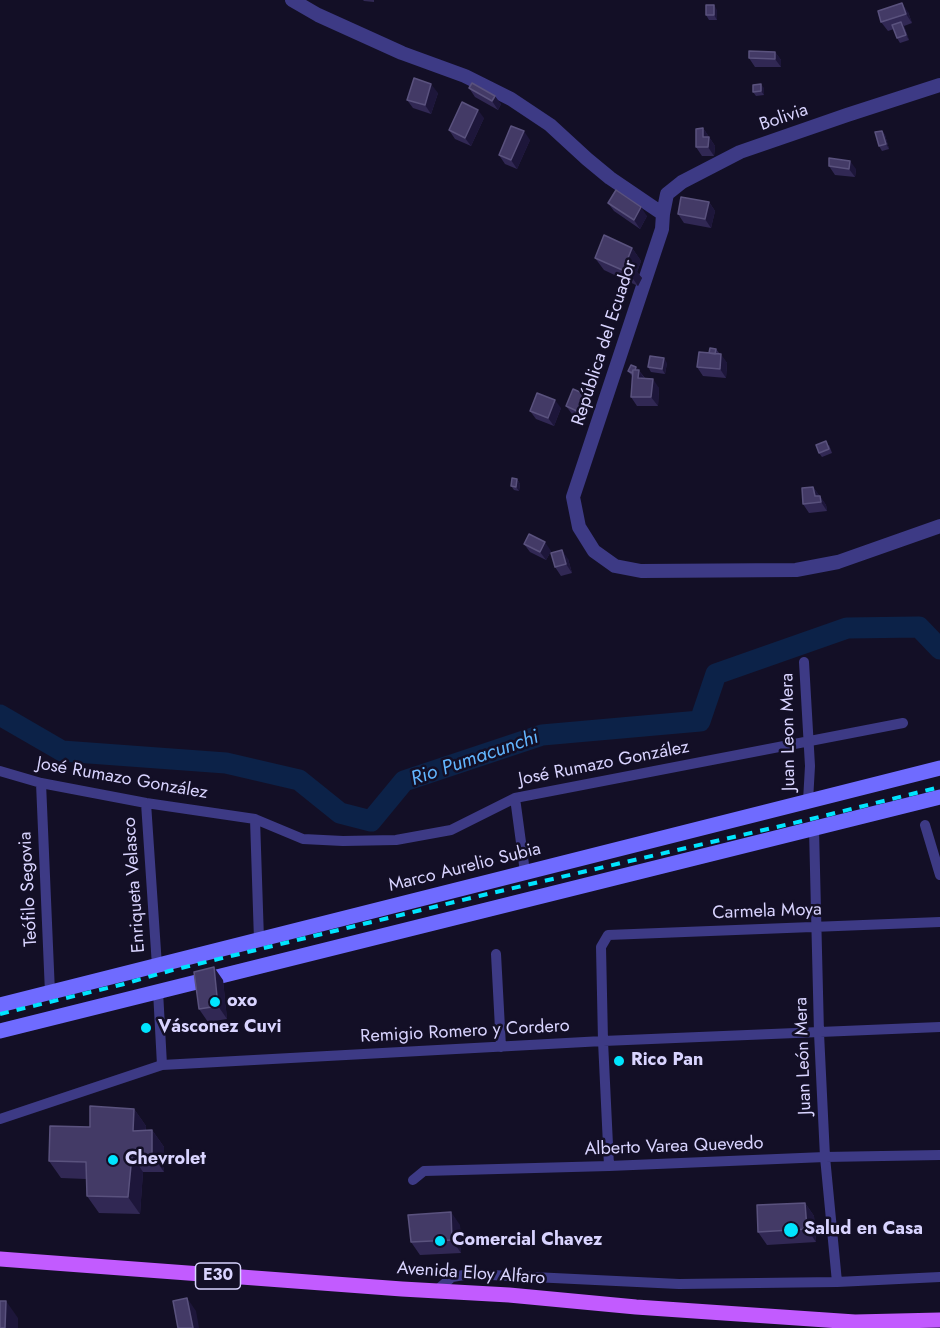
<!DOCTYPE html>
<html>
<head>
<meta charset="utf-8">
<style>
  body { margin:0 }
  canvas { display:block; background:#130f26 }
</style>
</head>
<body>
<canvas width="940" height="1328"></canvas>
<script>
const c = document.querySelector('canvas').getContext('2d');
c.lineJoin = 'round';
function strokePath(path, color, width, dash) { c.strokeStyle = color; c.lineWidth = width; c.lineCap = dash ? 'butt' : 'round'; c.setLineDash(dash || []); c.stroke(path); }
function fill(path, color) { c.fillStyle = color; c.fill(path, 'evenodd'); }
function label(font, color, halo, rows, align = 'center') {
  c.font = font + ' Jost,sans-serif'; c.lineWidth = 5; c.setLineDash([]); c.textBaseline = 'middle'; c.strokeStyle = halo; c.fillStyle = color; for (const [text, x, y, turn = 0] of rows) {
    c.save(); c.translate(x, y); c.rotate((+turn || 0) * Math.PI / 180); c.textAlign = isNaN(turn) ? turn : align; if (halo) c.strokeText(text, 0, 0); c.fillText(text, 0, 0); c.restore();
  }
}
const river = new Path2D(`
  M0 715 62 751 226 763 299 780 340 813 371 821 404 781 542 735 700 721 716 674 847 628 919 627 940 649`);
const minor = new Path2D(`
  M804 662 810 766 808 801
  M0 771 41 783 146 803 255 819 303 839 343 841 396 840 451 830 515 798 903 723
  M41 783 50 993
  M515 798 525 872
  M146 803 157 966
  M255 819 259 940
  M925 825 940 875
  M814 829 819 1033 825 1157 837 1282
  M496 954 501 1047
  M158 991 162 1065
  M0 1119 162 1065 603 1041 940 1027
  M609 1166 603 1041 601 947 608 935 940 922
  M413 1180 424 1171 609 1166 825 1157 940 1155
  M436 1291 452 1277 470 1274 679 1284 837 1282 940 1277`);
const tertiary = new Path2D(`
  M292 0 318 15 402 53 465 76 511 99 550 125 587 159 610 178 663 214
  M940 85 847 115 740 152 682 182 667 194 663 214 662 229 573 497 579 527 594 551 615 566 641 571 796 570 838 562 940 526`);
const secondary = new Path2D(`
  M0 1005 940 768
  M0 1031 940 797`);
const primary = new Path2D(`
  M0 1259 402 1289 509 1295 636 1307 855 1322 940 1320`);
const rail = new Path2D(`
  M0 1014 124 984 169 971 479 896 811 819 940 787`);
const wall = new Path2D(`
  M363 0H374V2L364 1Z
  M717 10V20H709L706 15Z
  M908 12 912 23 904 26 909 40 900 43 897 38 894 29 888 31 881 22Z
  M775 52 781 60V67H755L749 58Z
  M469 88 501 104 498 110 475 97Z
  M764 88V95L756 96 753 92Z
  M438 93 431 114 413 108 407 100Z
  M484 118 471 146 455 139 449 130Z
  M703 128 715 146 714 156H702L696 147Z
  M882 131 885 135 889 149 882 151 879 146Z
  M530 140 517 169 505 164 499 155Z
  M829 166 856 169 855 177 835 175Z
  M709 202 715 211 711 228 684 223 678 214Z
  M608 203 647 216 640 229 614 211Z
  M632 248 641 261 637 272 642 278 638 286 604 270 595 258Z
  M716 349 727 363 726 378 703 376 697 367 709 353Z
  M667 363 665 374 651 372 648 367Z
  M636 367 645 378 659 388 658 406H637L631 397 632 376 628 371Z
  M593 404 585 421 572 414 566 406Z
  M561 408 554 426 536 419 530 411Z
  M829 445 832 453 822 457 819 453Z
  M517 479 520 484 519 491 514 490 511 486Z
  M813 487 826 505 827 511 809 513 803 504Z
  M524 544 551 551 546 560 530 552Z
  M568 559 572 573 561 576 555 567Z
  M223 980 227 1019 208 1022 199 1009Z
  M134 1109 146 1126V1130H152L164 1147V1172H143L140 1214 99 1213 87 1196 86 1179 61 1178 49 1161 90 1127Z
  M805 1203 814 1216 816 1242 767 1245 758 1232Z
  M460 1225 461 1253 420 1255 411 1242Z`);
const shadedWall = new Path2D(`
  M902 3 908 12 912 23 906 14Z
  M714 5 717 10V20L714 15Z
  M901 22 904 26 909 40 906 35Z
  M775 52 781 60V67L775 59Z
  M431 84 438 93 431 114 425 105Z
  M761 84 764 88V95L761 91Z
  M495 96 501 104 498 110 492 101Z
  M478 110 484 118 471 146 465 138Z
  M703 128 715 146 714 156 708 147 703 137Z
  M524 131 530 140 517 169 511 160Z
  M882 131 885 135 889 149 886 144Z
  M850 161 856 169 855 177 849 169Z
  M709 202 715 211 711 228 705 219Z
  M641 207 647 216 640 229 634 220Z
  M632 248 641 261 637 272 642 278 638 286 629 273 626 263Z
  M721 354 727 363 726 378 720 369Z
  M664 358 667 363 665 374 662 369Z
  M636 367 645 379 644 386 634 374Z
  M653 379 659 388 658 406 651 397Z
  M587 395 593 404 585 421 579 412Z
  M555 400 561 408 554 426 548 418Z
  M517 479 520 484 519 491 516 487Z
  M813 487 819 495 820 503 815 496Z
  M820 496 826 505 827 511 821 502Z
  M545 542 551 551 546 560 540 552Z
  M562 550 568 559 572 573 566 564Z
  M214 967 223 980 227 1019 218 1006Z
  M134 1109 146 1126 144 1149 133 1131Z
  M152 1130 164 1147V1172L152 1155Z
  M132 1155 143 1172 140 1214 128 1197Z
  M805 1203 814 1216 816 1242 807 1229Z
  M451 1212 460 1225 461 1253 452 1240Z
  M187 1298 196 1311 199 1328H193Z
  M6 1301 18 1318V1328H5Z`);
const building = new Path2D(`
  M902 3 906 14 881 22 878 11Z
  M706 5H714V15H706Z
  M901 22 906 35 897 38 892 25Z
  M749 51 775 52V59L749 58Z
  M414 78 431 84 425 105 407 100Z
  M472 83 495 96 492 101 469 88Z
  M761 84V91L753 92V85Z
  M462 102 478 110 465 138 449 130Z
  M511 126 524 131 511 160 499 155Z
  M703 128V137H709L708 147H696V129Z
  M882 131 886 144 879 146 875 132Z
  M829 158 850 161 849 169 829 166Z
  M616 190 641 207 634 220 608 203Z
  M681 197 709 202 705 219 678 214Z
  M604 235 632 248 626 263 633 266 629 273 595 258Z
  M710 348 716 349 715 354 709 353Z
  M699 352 721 354 720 369 697 367Z
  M650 356 664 358 662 369 648 367Z
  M631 365 636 367 635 370H633L632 373 628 371Z
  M633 370H639L638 378 653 379 651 397H631Z
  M573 389 587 395 579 412 566 406Z
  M537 393 555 400 548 418 530 411Z
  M826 441 829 449 819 453 816 445Z
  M512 478 517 479 516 487 511 486Z
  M813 487 815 496H820L821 502 803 504 802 488Z
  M529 534 545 542 540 552 524 544Z
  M562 550 566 564 555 567 551 553Z
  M214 967 218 1006 199 1009 194 972Z
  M90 1106 134 1109 133 1131 152 1130V1155H132L128 1197 87 1196 86 1162 49 1161 50 1126 90 1127Z
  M805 1203 807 1229 758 1232 757 1205Z
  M451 1212 452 1240 411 1242 408 1215Z
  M187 1298 193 1328H178L173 1301Z
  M0 1301H6L5 1328H0Z`);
const markers = [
  [215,1002,6,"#00e5ff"],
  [146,1028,6,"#00e5ff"],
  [619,1061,6,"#00e5ff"],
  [113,1160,6,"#00e5ff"],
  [791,1230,8,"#00e5ff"],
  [440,1241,6,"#00e5ff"]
];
const shields = [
  [218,1276,45]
];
const shieldNames = [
  ["E30",218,1276]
];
const streetNames = [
  ["Bolivia",784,118,-19],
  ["República del Ecuador",605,343,-72],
  ["Juan Leon Mera",789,732,-91],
  ["José Rumazo González",604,764,-11],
  ["José Rumazo González",122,779,10],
  ["Marco Aurelio Subia",465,868,-14],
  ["Enriqueta Velasco",135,885,-94],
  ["Teófilo Segovia",29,889,-93],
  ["Carmela Moya",767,912,-2],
  ["Remigio Romero y Cordero",465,1032,-3],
  ["Juan León Mera",804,1056,-92],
  ["Alberto Varea Quevedo",674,1147,-2],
  ["Avenida Eloy Alfaro",471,1274,4]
];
const poiNames = [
  ["oxo",227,1002],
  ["Vásconez Cuvi",158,1028],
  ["Rico Pan",631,1061],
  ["Chevrolet",125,1160],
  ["Salud en Casa",804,1230],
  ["Comercial Chavez",452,1241]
];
const waterNames = [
  ["Rio Pumacunchi",475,759,-19]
];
strokePath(river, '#0c2248', 21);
strokePath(minor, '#3d3a85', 10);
strokePath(tertiary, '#3d3a85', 14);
strokePath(secondary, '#6f6bff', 15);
strokePath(primary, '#c25bff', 15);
strokePath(rail, '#00e5ff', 4, [9, 8]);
fill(wall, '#312854');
fill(shadedWall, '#1d163a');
fill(building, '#433a66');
strokePath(building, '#5a527e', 1.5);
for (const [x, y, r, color] of markers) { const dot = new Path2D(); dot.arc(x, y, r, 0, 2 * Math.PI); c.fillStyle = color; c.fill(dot); strokePath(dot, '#130f26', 2); }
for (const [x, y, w] of shields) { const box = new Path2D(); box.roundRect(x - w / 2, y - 13, w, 26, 4.5); c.fillStyle = '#130f26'; c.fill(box); strokePath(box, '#d9d4ff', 1.5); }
label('bold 16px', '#d9d4ff', null, shieldNames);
label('18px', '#d9d4ff', '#130f26', streetNames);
label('bold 18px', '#d9d4ff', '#130f26', poiNames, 'left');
label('italic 20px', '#62b6ff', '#130f26', waterNames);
</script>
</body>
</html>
